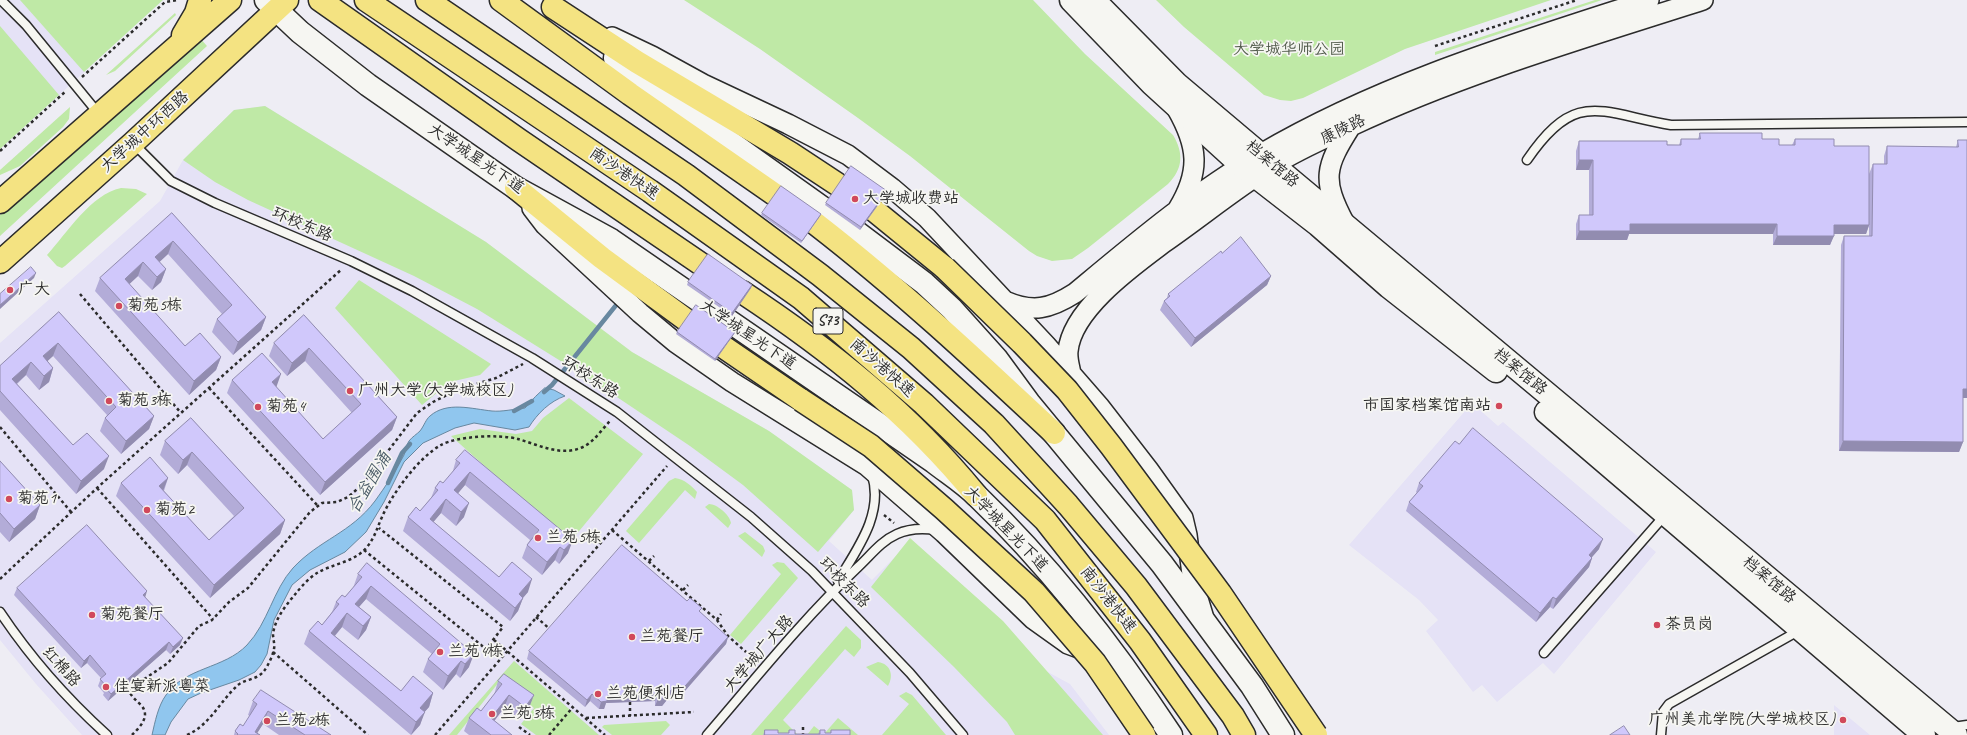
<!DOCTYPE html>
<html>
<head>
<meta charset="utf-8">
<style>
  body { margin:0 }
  canvas { display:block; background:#eeedf4 }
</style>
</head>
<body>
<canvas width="1967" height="735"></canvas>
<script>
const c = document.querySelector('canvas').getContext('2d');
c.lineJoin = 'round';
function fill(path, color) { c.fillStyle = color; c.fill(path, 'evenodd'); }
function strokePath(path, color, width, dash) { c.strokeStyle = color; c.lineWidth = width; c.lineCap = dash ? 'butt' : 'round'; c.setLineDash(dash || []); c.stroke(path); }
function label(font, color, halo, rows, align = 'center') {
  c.font = font + ' Caveat,"LXGW WenKai TC",sans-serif'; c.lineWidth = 3.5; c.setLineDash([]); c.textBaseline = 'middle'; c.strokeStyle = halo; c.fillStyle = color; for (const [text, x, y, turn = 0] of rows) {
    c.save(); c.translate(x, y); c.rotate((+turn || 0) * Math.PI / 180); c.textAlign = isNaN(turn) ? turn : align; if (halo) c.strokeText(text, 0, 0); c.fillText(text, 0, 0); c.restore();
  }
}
const built = new Path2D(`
  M0 0H163L0 149Z
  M265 106 486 242 632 352 769 431 852 490 854 510 829 541 872 580 897 555 1033 664 1070 684 1109 735H82L36 684 0 640V343L160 201 183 160 234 110Z
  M1472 403 1498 426 1503 422 1656 552 1554 674 1543 663 1497 702 1482 685 1473 692 1426 631 1438 620 1419 600 1349 545Z
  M1834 705 1870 735H1834Z`);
const green = new Path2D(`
  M20 0H163L84 72Z
  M684 0H1033L1085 54 1173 135C1184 153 1183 169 1168 184L1088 248 1072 259 1052 261 1037 256 1029 251 910 156 858 118 760 49Z
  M1156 0H1551L1405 49 1303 98 1291 101 1280 100 1264 95 1184 27Z
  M1595 0H1602L1435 55V52Z
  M175 13 176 15 115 71 106 75Z
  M0 26 59 95 0 149Z
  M199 37 207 46 0 236V215Z
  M265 106 486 242 632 352 769 431 852 490 854 510 818 552 743 485 690 446 596 383 477 309 414 276 248 200 215 182 183 160 234 110Z
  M70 107 69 119 63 127 20 166 0 175V170Z
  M121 188 136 189 147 194 65 266 62 268 57 266 47 255C67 233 91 194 121 188Z
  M359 280 491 364 480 375 450 382 422 405 335 308Z
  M569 398 643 454 570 542 451 436 480 429 516 434 532 431 543 418Z
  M675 478C684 479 692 486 697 492L695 499 685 490 639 543 626 531 669 481Z
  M709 504C717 504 730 515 731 523L728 528 705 507Z
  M745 532 763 546 765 551 762 557 738 536Z
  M910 538 1003 621 1103 735H1015L1007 722 954 667 871 587Z
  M777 562 784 563 798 578 741 644 730 635 781 574 772 565Z
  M846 626 861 640V648L854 657 845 649 783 720 798 735H751Z
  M514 661 599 735H536L521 724 534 708 499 682 457 735H449Z
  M878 662C891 664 894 676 888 686L866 667Z
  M906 692 912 695 946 735H882L909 704 899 696Z
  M838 718 858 735H807L814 726 824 734Z
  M666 721 670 725 661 735H612L602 727 604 725Z`);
const water = new Path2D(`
  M545 388 554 390 565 396C550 401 537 414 529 427L515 430 474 423 455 428 423 443 404 462 384 502 366 532 345 552 310 570 292 585 274 620 267 654 261 665 255 672 239 680 201 693 188 699 171 722 165 735H152C155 722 158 706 166 695 185 667 224 669 247 645 268 623 273 590 293 568 319 540 351 533 375 501 385 487 396 471 404 455 406 451 406 445 409 441 412 437 417 434 420 431 424 426 426 419 430 416 447 401 472 409 492 411 502 412 514 409 525 408L535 397Z`);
const stream = new Path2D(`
  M544 392 552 385 617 304
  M514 411 532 401
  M388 483 402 453 410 444`);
const path = new Path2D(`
  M1435 46 1577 0
  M82 77 165 2 177 0
  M0 151 66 91
  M80 294 181 413
  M209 388 318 506
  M0 427 71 512
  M97 488 213 619
  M884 515 894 523
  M612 530 717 620 728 636 746 652
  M364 550 486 649 503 627 379 528
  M649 561 654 556
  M0 579 97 488 342 269
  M683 590 688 585
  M536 617 551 630
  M717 620 721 614
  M494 640 605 735
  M273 652 368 735
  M630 702V716
  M586 718 694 712
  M519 727 530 735
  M803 727V735
  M132 735C140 727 151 716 141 705 137 701 133 698 130 693L134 686 168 663 199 626 212 620 229 602 248 588 310 512 322 503 337 502 348 497 363 484 417 413 433 402 459 389 496 378 523 364
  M187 735C210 725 220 701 238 685 245 679 257 680 264 671 268 666 273 655 274 649 275 644 273 639 273 634 275 618 287 604 297 592 302 586 310 577 317 573 332 564 355 562 367 547 375 537 377 528 382 517 392 494 418 458 441 445 457 436 500 434 518 439 539 445 561 457 583 447 594 442 602 429 611 420
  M435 735 667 466
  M549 735 573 707`);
const service = new Path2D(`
  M1 0 26 25 98 113
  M133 143 171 181 215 203 351 261 412 291 532 358 617 412 751 517 812 571 910 673 963 735
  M1527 160C1576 88 1600 113 1671 125L1967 122
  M838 581C857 549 884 514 872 475
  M0 612C30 657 66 698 107 735
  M1544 653 1665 515
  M1953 727 1967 725
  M707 735C756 678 803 619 858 567 870 556 881 541 897 534 910 528 922 528 936 530
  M1661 735 1663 712 1669 704 1800 630`);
const tertiary = new Path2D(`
  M612 37 652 56 703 84 788 124 848 155 892 188 927 218 1046 345 1100 407 1148 469 1183 518 1187 535 1193 582 1203 615
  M1177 109C1198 146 1201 171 1178 209
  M532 208 545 225 640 313 676 343 732 382 867 466 944 533 1033 619 1068 644 1084 650
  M1345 224C1321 179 1325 167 1351 126
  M1005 301C1033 313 1050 309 1075 293 1134 244 1194 193 1261 154 1382 83 1516 43 1649 0
  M1071 374C1070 367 1067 359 1068 351 1072 309 1133 266 1165 242 1201 217 1235 189 1272 166 1297 150 1325 138 1351 126 1464 73 1585 38 1703 0`);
const secondary = new Path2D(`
  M266 0 300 32 368 85 516 188 611 240 934 462C948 473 964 483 977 496 1051 567 1115 650 1171 735
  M1071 0 1152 84 1242 166 1318 225 1389 287 1496 371
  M1094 0 1177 84 1260 154 1956 735
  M615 58 709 127 859 234 924 283 952 309 996 358 1029 403 1162 564 1252 686 1283 735
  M1546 412 1924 735`);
const primary = new Path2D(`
  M183 35 196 13 200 0
  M0 202 230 0
  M0 262 133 143 287 0`);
const motorway = new Path2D(`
  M320 0 519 140 701 264
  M366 0 650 191 801 298 924 404 1045 520 1140 641 1206 735
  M427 0 686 175 820 275 911 348 994 424 1068 505 1136 586 1233 716 1244 735
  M501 0 630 94 774 194
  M553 7 637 62 790 153 837 184
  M516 188 602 258 685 319
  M875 211 945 268
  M816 224C900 289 977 361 1054 433
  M742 292C830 350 909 413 976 495
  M725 348 801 400`);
const motorwayBridge = new Path2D(`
  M945 268 1022 343 1067 390 1111 446 1220 593 1316 735
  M801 400 871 446 944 509 1034 592 1095 663 1144 735`);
const wall = new Path2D(`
  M1700 133 1762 139 1779 145H1792L1795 139 1834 146 1869 174 1873 164H1884V156L1887 146 1956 147 1958 140 1967 398H1963V442L1959 452 1839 451 1841 245 1844 236H1869V226L1866 234H1834L1830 245H1773V234H1629L1627 240H1576V224L1579 215H1589V170H1576V151L1579 141 1679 145 1681 139H1698Z
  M887 191 886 194 860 230 825 205 826 203Z
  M172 213 266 317 261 330 233 355 212 332 217 319 222 314 168 254 159 262 166 269 161 282 152 290 138 276 129 284 185 346 221 357 216 370 189 395 95 291 100 278Z
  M762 213 820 216 801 243 761 215Z
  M1222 253 1271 276 1267 285 1191 347 1160 310 1164 301 1167 298 1168 294Z
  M688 282 752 285 751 288 732 316 687 285Z
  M59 312 154 416 149 429 121 454 100 431 105 418 107 415 53 356 47 361 53 368 49 382 39 390 26 375 17 384 73 445 104 469 76 494 0 410V366Z
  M304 315 397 417 392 430 320 495 227 393 232 380 276 387 323 439 352 413 305 361 287 376 269 356 274 343Z
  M677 332H735L734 334 715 361 676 334Z
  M191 418 285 520 280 534 210 598 116 496 121 483 168 478 164 491 209 540 234 516 187 465 178 474 160 455 165 441Z
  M456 460 568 553 559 564 555 560 542 575 522 558 527 545 530 540 465 485 458 493 464 517 456 526 441 513 433 522 499 577 528 592 523 598 518 611 510 621 403 531 408 517 420 511 431 498 435 488 443 483 452 474Z
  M0 461 40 505 35 519 9 542 0 532Z
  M1419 483 1599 549 1592 557V558L1589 567 1553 609 1550 607 1536 622 1406 511 1409 502 1417 493 1416 492Z
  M358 574 469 667 460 678 456 674 443 690 423 672 428 659 432 654 366 599 359 607 371 617 366 630 358 640 342 627 335 636 401 691 433 693 429 707 424 712 420 725 411 735 304 644 309 631 322 625 332 612 336 602 345 597 353 588Z
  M17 588 145 597 180 645 170 654 166 650 108 701 103 695 104 693 98 686 101 678 87 663 81 668 14 595Z
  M700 613 728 637 726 644 677 700 671 695 662 706H655V701L606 703 604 709H599L590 701 585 707 527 659 529 651Z
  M498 681 529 708 520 720 504 708 494 721 512 735H469L464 731 469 718 481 711 494 695Z
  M253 701 331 735H279L263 724 257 733 260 735H234L235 731 243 726 250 716 248 715Z
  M765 730 778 733H788L789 730 795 734H818L820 730 825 733H830L831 730 850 735H763Z`);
const shadedWall = new Path2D(`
  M1579 160H1593L1589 170H1576Z
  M887 191 886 194 860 230 861 227Z
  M821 214 820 216 801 243 802 241Z
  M1630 224H1777L1773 234H1629L1627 240H1576L1579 231Z
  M1834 225H1869L1866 234H1830Z
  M1777 236H1834L1830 245H1773Z
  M173 241 168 254 150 271 155 257Z
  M143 262 138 276 120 293 125 279Z
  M166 269 161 282 152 290 157 277Z
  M36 273 34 278 0 309V305Z
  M1271 276 1267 285 1191 347 1195 338Z
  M752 285 751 288 732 316V313Z
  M266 317 261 330 233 355 238 342Z
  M735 332 734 334 715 361V359Z
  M58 343 53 356 38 370 43 356Z
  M309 348 305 361 287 376 292 363Z
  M221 357 216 370 189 395 194 381Z
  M31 362 26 375 7 392 12 379Z
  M53 368 49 382 39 390 44 376Z
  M281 374 276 388 272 382Z
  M1963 389H1967V398H1960Z
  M154 416 149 429 121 454 126 441Z
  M397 417 392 430 320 495 325 482Z
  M1843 441 1963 442 1959 452 1839 451Z
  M192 452 187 465 178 474 183 460Z
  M109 456 104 469 76 494 81 481Z
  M470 472 465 485 449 504 454 490Z
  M168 478 163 491 159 486Z
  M446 499 441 513 425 532 430 519Z
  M469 503 464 517 456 526 461 512Z
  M40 505 35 519 9 542 14 529Z
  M285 520 280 534 210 598 214 585Z
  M1603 539 1599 549 1586 564 1589 555Z
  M573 540 568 553 559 564 564 550Z
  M560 547 555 560 542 575 547 562Z
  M1592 558 1589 567 1553 609 1556 599Z
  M532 579 528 592 514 608 519 594Z
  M371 586 366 599 350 617 355 604Z
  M147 591 145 598 143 595Z
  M1553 597 1550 607 1536 622 1540 613Z
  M523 598 518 611 510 621 515 608Z
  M347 613 342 627 326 646 331 633Z
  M371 617 366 630 358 640 363 626Z
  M728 637 726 644 677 700 679 693Z
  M183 638 180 645 170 654 173 647Z
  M169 642 166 650 108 701 111 694Z
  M474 654 469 667 460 678 465 664Z
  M90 655 87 663 81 668 84 661Z
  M461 661 456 674 443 690 448 676Z
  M673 688 671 695 662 706H655L658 699Z
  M433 693 429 707 416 722 420 708Z
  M592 694 590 701 585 707 587 700Z
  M658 694 655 701 606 703 604 709H599L601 702 607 696Z
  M509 695 504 708 486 732 491 718Z
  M534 695 529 708 520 720 525 707Z
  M268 711 263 724 256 735 255 732Z
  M425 712 420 725 411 735 416 722Z`);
const building = new Path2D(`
  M1700 133H1762V139H1779V145H1795V139H1834V146H1869V225H1834V236H1777V224H1630V231H1579V215H1593V160H1579V141H1667V145H1681V139H1700Z
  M1958 140H1967V389H1963V442L1843 441 1844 236H1872L1873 164H1887V146L1958 147Z
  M851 166 887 191 861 227 826 203Z
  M781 186 821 214 802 241 762 213Z
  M172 213 266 317 238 342 217 319 232 305 173 241 155 257 166 269 157 277 143 262 125 279 185 346 200 333 221 357 194 381 100 278Z
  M1241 237 1271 276 1195 338 1164 301 1170 296 1168 294 1221 251 1222 253Z
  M708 254 752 285 732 313 688 282Z
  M31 267 36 273 0 305V294Z
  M696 305 735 332 715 359 677 332Z
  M59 312 154 416 126 441 105 418 116 407 58 343 43 356 53 368 44 376 31 362 12 379 73 445 87 433 109 456 81 481 0 391V366Z
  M304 315 397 417 325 482 232 380 262 353 281 374 272 382 323 439 361 404 309 348 292 363 274 343Z
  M191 418 285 520 214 585 121 483 150 457 168 478 159 486 209 540 244 508 192 452 183 460 165 441Z
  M1473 428 1603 539 1589 555 1592 558 1556 599 1553 597 1540 613 1409 502 1423 486 1419 483 1455 441 1459 444Z
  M465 450 573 540 564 550 560 547 547 562 527 545 539 530 470 472 454 490 469 503 461 512 446 499 430 519 499 577 512 562 532 579 519 594 523 598 515 608 408 517 416 507 420 511 438 490 435 488 440 481 443 483 460 463 456 460Z
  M0 461 40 505 14 529 0 513Z
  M87 525 147 591 143 595 183 638 173 647 169 642 111 694 106 688 107 687 100 679 106 674 90 655 84 661 17 588Z
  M622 545 687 601 690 598 702 608 699 611 728 637 679 693 673 688 664 698 658 699V694L607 696V701L601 702 592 694 587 700 529 651Z
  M367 563 474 654 465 664 461 661 448 676 428 659 440 644 371 586 355 604 371 617 363 626 347 613 331 633 401 691 413 676 433 693 420 708 425 712 416 722 309 631 318 621 322 625 339 604 336 602 342 595 345 597 362 577 358 574Z
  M504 674 534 695 525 707 509 695 491 718 512 735H491L469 718 477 708 481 711 502 684 498 681Z
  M261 690 331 735H305L268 711 255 732 260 735H237L238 734 235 731 240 724 243 726 257 704 253 701Z
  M1624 726 1630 735H1610Z
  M765 730H778V733H789V730H795V734H820V730H825V733H831V730H850V735H765Z`);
const markers = [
  [855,199,4,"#d1495b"],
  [10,290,4,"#d1495b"],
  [119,306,4,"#d1495b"],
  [350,391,4,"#d1495b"],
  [109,401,4,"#d1495b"],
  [1499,406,4,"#d1495b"],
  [258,407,4,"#d1495b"],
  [9,499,4,"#d1495b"],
  [147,510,4,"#d1495b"],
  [538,538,4,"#d1495b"],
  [92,615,4,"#d1495b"],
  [1657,625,4,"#d1495b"],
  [632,637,4,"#d1495b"],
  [440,652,4,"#d1495b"],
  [106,687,4,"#d1495b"],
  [598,694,4,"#d1495b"],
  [492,714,4,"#d1495b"],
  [1843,720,4,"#d1495b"],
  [267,721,4,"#d1495b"]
];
const shields = [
  [828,321,30]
];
const shieldNames = [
  ["S73",828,321]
];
const parkNames = [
  ["大学城华师公园",1289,50]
];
const streetNames = [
  ["康陵路",1343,130,-26],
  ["大学城中环西路",145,132,-42],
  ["大学城星光下道",476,159,34],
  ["档案馆路",1272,164,40],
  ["南沙港快速",624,174,34],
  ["环校东路",302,225,23],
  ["大学城星光下道",748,335,34],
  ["南沙港快速",882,368,41],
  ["档案馆路",1520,372,39],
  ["环校东路",590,378,32],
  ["大学城星光下道",1006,529,46],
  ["档案馆路",1769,580,40],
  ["环校东路",844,583,45],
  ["南沙港快速",1108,600,52],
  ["大学城广大路",759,654,-49],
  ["红棉路",61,667,48]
];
const poiNames = [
  ["大学城收费站",863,199],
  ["广大",18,290],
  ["菊苑5栋",127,306],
  ["广州大学(大学城校区)",358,391],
  ["菊苑3栋",117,401],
  ["市国家档案馆南站",1491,406,"right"],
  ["菊苑4",266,407],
  ["菊苑1",17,499],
  ["菊苑2",155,510],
  ["兰苑5栋",546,538],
  ["菊苑餐厅",100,615],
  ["茶员岗",1665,625],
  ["兰苑餐厅",640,637],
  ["兰苑4栋",448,652],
  ["佳宴新派粤菜",114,687],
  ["兰苑便利店",606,694],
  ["兰苑3栋",500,714],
  ["广州美术学院(大学城校区)",1835,720,"right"],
  ["兰苑2栋",275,721]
];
const waterNames = [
  ["合益围涌",370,483,-59]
];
fill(built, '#e5e2f6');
fill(green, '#bfe9a6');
fill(water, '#90c6ee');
strokePath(water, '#6888a0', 1);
strokePath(stream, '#6888a0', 4.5);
strokePath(service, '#2b2b2b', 11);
strokePath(tertiary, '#2b2b2b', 22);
strokePath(secondary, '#2b2b2b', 25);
strokePath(primary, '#2b2b2b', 25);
strokePath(motorway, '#2b2b2b', 25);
strokePath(path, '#2b2b2b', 2.5, [3, 3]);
strokePath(service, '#f6f6f2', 8);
strokePath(tertiary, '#f6f6f2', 19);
strokePath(secondary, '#f6f6f2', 22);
strokePath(primary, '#f4e382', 22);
strokePath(motorway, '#f4e382', 22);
strokePath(motorwayBridge, '#2b2b2b', 25, []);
strokePath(motorwayBridge, '#f4e382', 22);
fill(wall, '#b3acd8');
fill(shadedWall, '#928cb0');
fill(building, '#d0c8fb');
strokePath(building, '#928cb0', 1);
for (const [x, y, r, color] of markers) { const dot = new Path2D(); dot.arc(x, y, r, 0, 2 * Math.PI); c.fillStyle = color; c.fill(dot); strokePath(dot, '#f6f6f2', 1.5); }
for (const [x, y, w] of shields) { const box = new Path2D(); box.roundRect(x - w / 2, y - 13, w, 26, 3); c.fillStyle = '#f6f6f2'; c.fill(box); strokePath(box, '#2b2b2b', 1); }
label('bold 15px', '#2b2b2b', null, shieldNames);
label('16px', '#505a4a', '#f6f6f2', parkNames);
label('16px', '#2b2b2b', '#f6f6f2', streetNames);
label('16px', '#2b2b2b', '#f6f6f2', poiNames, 'left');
label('italic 17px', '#495a66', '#f6f6f2', waterNames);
</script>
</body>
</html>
